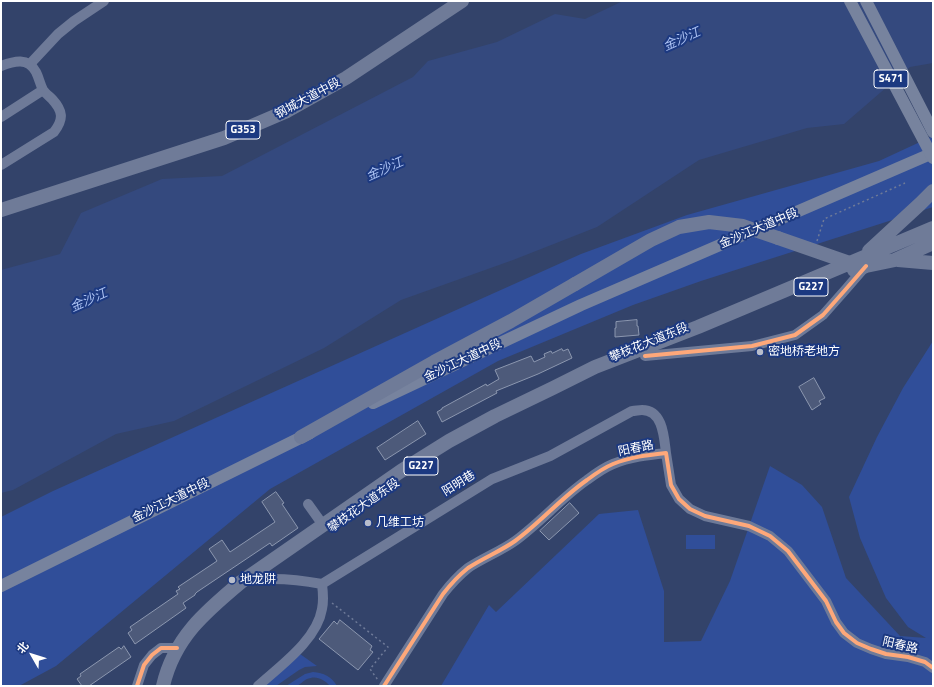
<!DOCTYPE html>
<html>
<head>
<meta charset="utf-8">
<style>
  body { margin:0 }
  #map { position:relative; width:934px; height:687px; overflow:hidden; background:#33436a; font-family:"Titillium Web","Noto Sans SC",sans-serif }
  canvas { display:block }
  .frame { position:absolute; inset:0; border:2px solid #fff; pointer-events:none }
  .north { position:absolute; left:12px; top:635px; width:40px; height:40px; -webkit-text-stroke:3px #1c3981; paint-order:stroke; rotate:309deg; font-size:11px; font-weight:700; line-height:16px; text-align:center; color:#fff }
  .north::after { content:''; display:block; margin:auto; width:14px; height:18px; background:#fff; clip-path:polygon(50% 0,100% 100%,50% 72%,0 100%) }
</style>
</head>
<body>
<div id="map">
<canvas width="934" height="687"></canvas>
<div class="frame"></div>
<div class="north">北</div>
</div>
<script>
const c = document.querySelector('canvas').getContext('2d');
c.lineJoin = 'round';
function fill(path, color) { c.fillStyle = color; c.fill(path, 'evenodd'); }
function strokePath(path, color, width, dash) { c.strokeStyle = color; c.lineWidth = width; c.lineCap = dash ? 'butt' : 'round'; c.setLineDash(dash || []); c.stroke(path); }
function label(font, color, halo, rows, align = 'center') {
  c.font = font + ' "Titillium Web","Noto Sans SC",sans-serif'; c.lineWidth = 4; c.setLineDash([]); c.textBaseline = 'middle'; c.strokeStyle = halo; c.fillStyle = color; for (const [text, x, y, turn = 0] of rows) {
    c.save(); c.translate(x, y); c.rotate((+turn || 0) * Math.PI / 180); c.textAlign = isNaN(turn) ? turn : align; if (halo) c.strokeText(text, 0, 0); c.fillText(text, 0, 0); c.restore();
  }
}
const green = new Path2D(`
  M933 136V207L701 281 633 305 498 361 270 489 56 666 19 686H1V517L53 491 581 254 687 215 879 161Z
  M933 341V686H441L489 605 496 612 599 514 638 510 664 591V642L701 641 730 581 770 466 802 485 822 507 846 578 900 636 926 638 908 627 886 598 860 538 849 497 877 437 903 388Z
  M686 535H715V549H686Z
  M300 654 317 666 305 667 299 670 276 686H263Z
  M313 672C324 673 331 676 337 686H330C324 679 316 675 307 679 303 681 300 685 296 686 293 687 289 686 286 686L305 674Z`);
const water = new Path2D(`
  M623 1H933V63L910 67 844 124 807 128 699 160 597 227 513 260 401 300 324 348 174 421 116 434 13 490 1 493V270L60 254 81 213 162 179 222 176 413 77 428 61 497 42 555 14 585 19Z`);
const building = new Path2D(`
  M637 320V326H638L639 335 615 337V328H616V322Z
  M562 349 563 351 568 349 572 358 538 374 496 391 497 393 442 422 437 412 442 409V408L486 384 487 386 499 379 495 370 531 356 534 362 545 357 544 354 551 351 552 353Z
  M814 378 825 398 819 401 821 404 812 410 799 387Z
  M418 421 426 434 385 460 377 448Z
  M276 492 284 503 282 504 298 528 272 546 270 543 197 592 195 594V595L183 603 186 608 135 644 128 633 132 630 130 627 178 594 176 591 180 589 178 587 217 561 209 549 222 540 230 552 275 522 262 502Z
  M570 503 579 513 549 540 540 531Z
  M340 620 372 646 370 650 373 652 358 670 319 639 334 621 337 624Z
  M124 646 131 657 89 686H82L77 679 81 676 80 674 119 647 121 649Z`);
const path = new Path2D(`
  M817 241 824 219 905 183
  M332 603 388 647 370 669 378 680`);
const minor = new Path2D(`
  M30 64 58 34 74 21 104 1
  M1 66C14 61 28 57 36 72 39 78 40 84 43 90 45 93 49 96 52 99 63 111 64 119 54 132L1 165
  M1 117 43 90
  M645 356 752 346 795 335 823 315 846 289 865 267
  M308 504 323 525
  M245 581C270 577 296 579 322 584L492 479 550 456 632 411C635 411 639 410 642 410 663 410 664 437 666 453
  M137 686 144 665 152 655 161 648H177
  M258 686C280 666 317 640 322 609 324 600 323 592 322 584
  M384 686 443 594C450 585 458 576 468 568 483 558 501 551 515 541 541 522 561 498 587 480 595 474 603 468 613 464 630 457 648 455 666 453L671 485 679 499 690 509 705 516 749 526 770 536 788 551 826 601 836 622 844 633 857 643 871 649 886 654 908 657 925 662 933 668`);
const major = new Path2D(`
  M866 1 933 132
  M373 403 581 305 933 153
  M1 586 310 433`);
const highway = new Path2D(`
  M1 210 224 138 287 111 346 78 462 1
  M778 238 850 263
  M869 251 920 204 933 191
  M898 260 933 263
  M854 270 866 266 895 260 933 243
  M301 437 434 362 511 321 575 284
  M163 686C174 638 205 612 241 582L401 471 449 441 495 416 553 388 595 367 698 327 933 228`);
const majorBridge = new Path2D(`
  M850 1 933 158`);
const highwayBridge = new Path2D(`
  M575 284 651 240 679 227 709 222 743 226 778 238`);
const cycleway = new Path2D(`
  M645 356 752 346 795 335 823 315 846 289 866 266
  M137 686 144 665 152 655 161 648H177
  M384 686 443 594C450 585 458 576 468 568 483 558 501 551 515 541 541 522 561 498 587 480 595 474 603 468 613 464 630 457 648 455 666 453L671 485 679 499 690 509 705 516 749 526 770 536 788 551 826 601 836 622 844 633 857 643 871 649 886 654 908 657 925 662 933 668`);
const markers = [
  [760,352,4,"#b8bdcb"],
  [368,523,4,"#b8bdcb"],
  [232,580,4,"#b8bdcb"]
];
const shields = [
  [891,79,34],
  [243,130,34],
  [811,287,34],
  [421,466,34]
];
const shieldNames = [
  ["S471",891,79],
  ["G353",243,130],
  ["G227",811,287],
  ["G227",421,466]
];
const streetNames = [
  ["钢城大道中段",308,99,-28],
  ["金沙江大道中段",759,229,-23],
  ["攀枝花大道东段",649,343,-22],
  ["金沙江大道中段",463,361,-25],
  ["阳春路",636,449,-12],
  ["阳明巷",459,484,-32],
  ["金沙江大道中段",171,501,-26],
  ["攀枝花大道东段",364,506,-35],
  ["阳春路",900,646,13]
];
const poiNames = [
  ["密地桥老地方",768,352],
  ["几维工坊",376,523],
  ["地龙阱",240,580]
];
const waterNames = [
  ["金沙江",682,40,-24],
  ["金沙江",385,170,-24],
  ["金沙江",89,301,-24]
];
fill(green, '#304e99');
fill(water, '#34497e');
fill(building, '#4d5a7a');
strokePath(building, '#8c97af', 1);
strokePath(path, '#6e7a98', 1.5, [2, 3]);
strokePath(minor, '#6e7a98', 10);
strokePath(major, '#77839e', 12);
strokePath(highway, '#6f7b98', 14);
strokePath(majorBridge, '#77839e', 12);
strokePath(highwayBridge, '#6f7b98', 14);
strokePath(cycleway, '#fea87a', 4);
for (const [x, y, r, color] of markers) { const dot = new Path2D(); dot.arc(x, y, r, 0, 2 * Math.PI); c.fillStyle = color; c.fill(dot); strokePath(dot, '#1c3981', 1.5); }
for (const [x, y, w] of shields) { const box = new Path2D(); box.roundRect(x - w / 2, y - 9, w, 18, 3); c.fillStyle = '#1c3981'; c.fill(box); strokePath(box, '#fff', 1); }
label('bold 11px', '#fff', null, shieldNames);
label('12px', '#fff', '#1c3981', streetNames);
label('12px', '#fff', '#1c3981', poiNames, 'left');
label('italic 13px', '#abc1f2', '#1c3981', waterNames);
</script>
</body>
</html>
